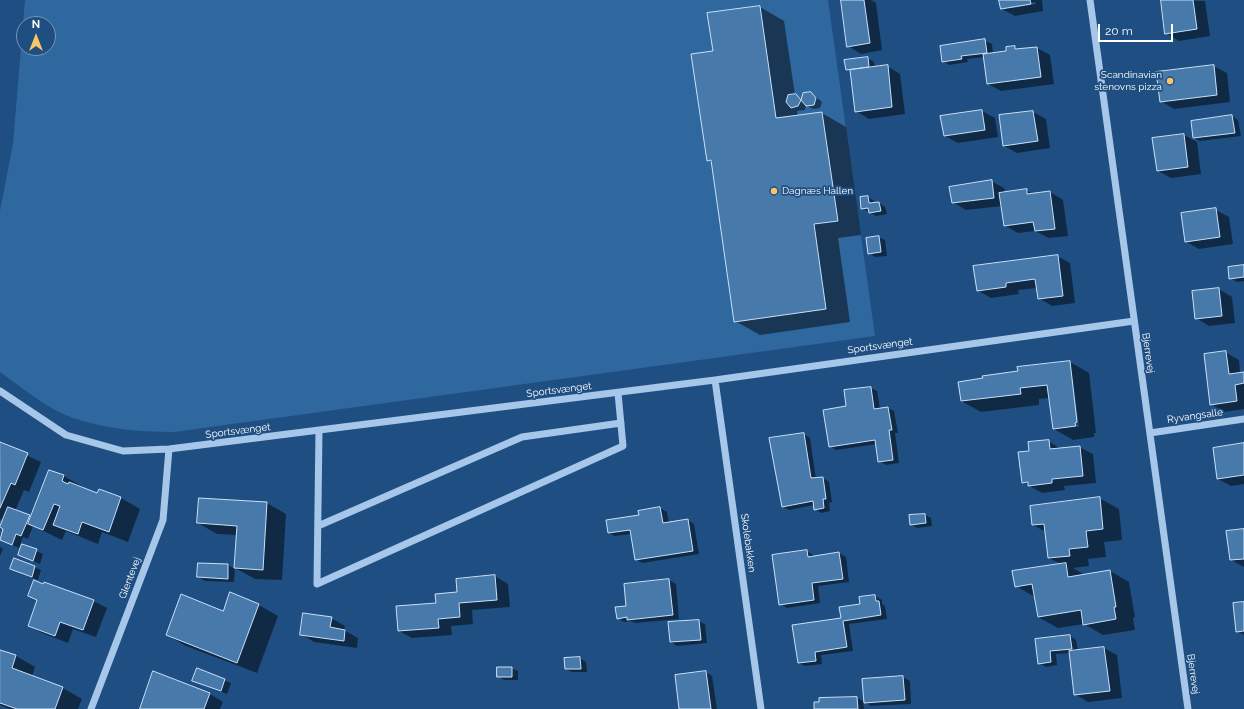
<!DOCTYPE html>
<html>
<head>
<meta charset="utf-8">
<style>
  body { margin:0 }
  #map { position:relative; width:1244px; height:709px; overflow:hidden; background:#1f4f82; font-family:Raleway,sans-serif }
  canvas { display:block }
  .north { position:absolute; left:16px; top:16px; width:40px; height:40px; box-sizing:border-box; background:#1f4f82; border:1px solid #7995b4; border-radius:50%; rotate:0deg; font-size:11px; font-weight:700; line-height:16px; text-align:center; color:#fff }
  .north::after { content:''; display:block; margin:auto; width:14px; height:18px; background:#f7c666; clip-path:polygon(50% 0,100% 100%,50% 72%,0 100%) }
  .scale { position:absolute; left:1098px; top:24px; width:75px; height:18px; box-sizing:border-box; border:2px solid #fff; border-top:0; padding-left:5px; font-size:12px; line-height:14px; white-space:nowrap; color:#fff; -webkit-text-stroke:3px #1f4f82; paint-order:stroke }
</style>
</head>
<body>
<div id="map">
<canvas width="1244" height="709"></canvas>
<div class="north">N</div>
<div class="scale">20 m</div>
</div>
<script>
const c = document.querySelector('canvas').getContext('2d');
c.lineJoin = 'round';
function fill(path, color) { c.fillStyle = color; c.fill(path, 'evenodd'); }
function strokePath(path, color, width, dash) { c.strokeStyle = color; c.lineWidth = width; c.lineCap = dash ? 'butt' : 'round'; c.setLineDash(dash || []); c.stroke(path); }
function label(font, color, halo, rows, align = 'center') {
  c.font = font + ' Raleway,sans-serif'; c.lineWidth = 3.5; c.setLineDash([]); c.textBaseline = 'middle'; c.strokeStyle = halo; c.fillStyle = color; for (const [text, x, y, turn = 0] of rows) {
    c.save(); c.translate(x, y); c.rotate((+turn || 0) * Math.PI / 180); c.textAlign = isNaN(turn) ? turn : align; if (halo) c.strokeText(text, 0, 0); c.fillText(text, 0, 0); c.restore();
  }
}
const green = new Path2D(`
  M25 0H828L875 336 174 432C140 432 105 429 73 418 47 409 23 388 0 372V211L13 144ZM24 24H48V48H24Z`);
const shadow = new Path2D(`
  M842 0H871L876 3 882 50 861 54 848 46Z
  M1000 0H1042L1043 11 1015 16 1002 9ZM1035 2 1036 4 1012 8V6Z
  M1162 0 1205 1 1210 36 1179 41 1166 33Z
  M760 7 784 21 795 95 802 99 811 93 822 102 820 108 813 109 806 105 805 110 797 111 798 116 822 113 846 127 861 235 838 238 850 322 760 335 735 321 713 163 708 160 714 52Z
  M985 41 992 44 993 54 1007 52 1015 47 1020 50 1037 48 1050 55 1054 84 1001 91 988 84 984 57 967 59 968 62 949 65 943 61 941 47Z
  M868 58 874 62 875 68 887 66 900 74 905 114 869 119 856 111 852 72 846 69Z
  M1213 66 1227 73 1230 102 1174 109 1161 101Z
  M982 111 995 118 998 137 958 143 945 136 942 117Z
  M1033 112 1046 119 1050 148 1017 153 1004 146Z
  M1232 116 1238 120 1241 136 1200 141 1194 138Z
  M1184 135 1197 142 1201 174 1171 178 1158 171Z
  M991 181 1004 188 1005 193 1026 190 1033 194 1050 192 1063 200 1068 236 1049 238 1035 231 1018 233 1004 225 1002 206 966 210 953 202Z
  M868 197 874 201V204L879 203 885 207 887 214 876 216 862 208Z
  M1216 210 1229 217 1233 244 1199 249 1185 241 1182 214Z
  M878 237 885 240 887 256 875 257 869 253Z
  M1057 256 1070 263 1075 303 1052 306 1039 298 1037 288 1018 290 1019 294 991 298 977 290Z
  M1244 266V281L1237 282 1230 278Z
  M1219 289 1232 297 1235 323 1209 326 1196 318Z
  M1225 352 1239 360 1240 373H1244V409L1224 412 1211 404Z
  M1070 362 1089 373 1096 433H1094V437L1073 440 1054 429 1050 398 1039 399V405L981 412 961 401 1019 372ZM1070 374H1072L1079 427H1077Z
  M871 388 877 391 880 409 888 408 894 411 898 433H895L899 463 886 465 879 461 877 444 836 450 830 446 848 407Z
  M804 434 810 438 816 479 823 478 829 482 832 502 829 503 830 511 821 513 815 509 814 505 789 510 783 507Z
  M1048 441 1061 449 1079 447 1093 454 1096 483 1064 486 1065 490 1042 493 1023 482 1030 452Z
  M0 443 41 462 29 492 24 490 15 511 32 518 49 471 64 476 83 487 82 489 98 494 99 490 121 498 140 509 128 542 102 532 98 544 66 531 62 540 33 526 28 539 23 537 19 548 0 539 4 529V521L0 519Z
  M1244 444V484L1231 486 1218 479Z
  M1099 498 1119 509 1122 540 1104 542 1106 557 1088 559 1089 566 1073 568 1085 575 1110 571 1129 582 1135 617 1133 618 1135 630 1103 635 1084 624 1058 628 1038 617 1035 597 1016 586 1061 564 1049 558 1046 532 1033 525Z
  M267 503 286 514 282 580 255 579 235 568 237 535 217 534 198 523Z
  M660 508 667 512 669 523 688 520 694 524 699 554 642 563 636 559 632 534 615 536 609 533 640 516V511Z
  M925 515 931 518 932 526 917 528 911 524Z
  M1244 530V567L1231 560Z
  M23 545 43 554 40 564 26 558Z
  M0 547 3 549 0 556Z
  M807 551 813 555V557L839 553 846 557 849 582 818 586 820 603 787 608 780 604Z
  M15 559 41 570 38 580 12 569Z
  M199 564 228 565 235 569 234 582 205 581 199 577Z
  M495 576 508 584 510 607 472 610 473 624 451 626 452 635 412 638 399 631 437 604Z
  M669 580 676 584 679 619 635 623 631 621 624 622 618 618 627 607 625 585Z
  M45 583 94 601 107 608 96 637 73 629 68 643 42 633 29 626 38 601 29 596Z
  M230 594 259 605 278 616 257 673 186 646 167 635 224 612Z
  M875 596 882 600V604L885 606 887 619 849 624 853 651 821 655 822 664 805 666 799 663 842 619Z
  M1244 603V635L1237 631Z
  M331 618 345 626 344 630 358 638 357 648 314 642 301 634Z
  M698 621 705 624 707 643 677 646 671 642Z
  M1070 636 1076 640 1078 651 1104 648 1117 655 1122 698 1088 702 1075 694 1070 653 1056 654 1057 665 1046 667 1039 663 1036 640Z
  M0 651 16 656 35 667 32 676 63 688 82 699 78 709H9L0 705Z
  M580 658 586 662 587 672H572L566 669Z
  M511 668 518 671V680H504L498 676Z
  M198 670 231 683 227 694 194 680Z
  M706 672 712 676 717 709H680Z
  M154 673 210 694 223 702 220 709H141Z
  M903 677 910 681 911 704 871 706 863 701 864 709H815L857 698 865 702 863 680Z`);
const building = new Path2D(`
  M841 0H864L870 43 847 47Z
  M999 0H1030L1031 4 1001 9Z
  M1161 0H1193L1197 29 1165 34Z
  M760 6 776 118 822 112 838 221 814 224 826 309 734 322 711 160 707 161 691 54 713 51 707 13Z
  M985 39 987 53 961 56 962 59 942 62 940 46Z
  M1015 46V49L1037 47 1041 77 987 84 983 54 1006 51V47Z
  M868 57 869 67 846 70 844 60Z
  M888 65 892 107 855 112 850 70Z
  M1214 65 1217 95 1160 102 1156 72Z
  M811 92 816 98 814 105 806 106 801 100 803 93Z
  M796 94 801 100 798 106 791 108 786 102 788 95Z
  M982 110 985 130 944 136 940 116Z
  M1033 111 1038 141 1003 146 999 115Z
  M1232 115 1235 133 1193 138 1191 121Z
  M1184 134 1188 167 1157 171 1152 138Z
  M992 180 994 198 952 203 949 187Z
  M1027 189V194L1050 191 1055 229 1035 231 1033 222 1004 226 999 193Z
  M868 196 869 203 879 202 881 211 869 213 868 208 861 209 860 197Z
  M1216 208 1220 237 1185 242 1181 213Z
  M879 236 881 252 868 254 866 238Z
  M1058 255 1063 296 1038 299 1035 279 1006 283V287L977 291 973 266Z
  M1244 265V277L1229 279 1228 267Z
  M1219 288 1222 316 1195 319 1192 291Z
  M1226 351 1229 374 1244 372V383L1235 385 1237 401 1210 405 1204 354Z
  M1070 361 1077 422 1075 423 1076 426 1053 429 1047 385 1020 388 1021 394 961 401 958 382 983 378 982 376 1018 371 1017 367Z
  M871 387 874 409 888 407 892 430H889L893 460 878 462 875 440 829 447 823 410 846 406 844 390Z
  M804 433 811 478 823 477 826 499H823L824 508 814 510 813 501 782 507 769 438Z
  M1049 440 1050 449 1080 446 1083 476 1052 479V483L1028 486V482L1022 483 1018 452 1029 451 1028 442Z
  M0 442 28 453 15 485 11 483 0 508Z
  M1244 443V475L1217 479 1213 448Z
  M49 470 64 475 62 481 68 484 69 482 97 493 99 489 121 497 109 532 82 522 78 534 53 525 60 506 54 504 43 530 28 524Z
  M1100 497 1103 529 1086 531 1088 547 1069 549 1070 556 1048 558 1044 524 1032 525 1030 506Z
  M199 498 267 502 263 570 234 568 237 526 197 523Z
  M8 507 30 515 21 536 16 534 12 545 0 540 3 529 0 527Z
  M660 507 663 523 688 519 693 551 635 560 630 530 608 533 606 520 639 515 638 511Z
  M925 514 926 523 910 525 909 515Z
  M1244 529V559L1230 560 1226 531Z
  M22 544 37 549 33 561 18 555Z
  M807 550 808 557 839 552 843 579 812 583 814 600 779 605 772 555Z
  M14 558 35 566 32 577 10 569Z
  M198 563 228 564V579L197 577Z
  M1066 563 1068 577 1110 570 1116 607H1114L1116 619 1083 625 1081 610 1038 617 1032 584 1015 587 1012 571Z
  M495 575 497 600 459 603 460 617 438 619 439 628 398 631 396 606 436 603 435 594 457 592 456 579Z
  M669 579 673 615 627 620V617L617 619 615 607 626 606 624 584Z
  M34 580 43 584 44 582 94 600 83 630 60 622 55 636 28 626 37 600 28 596Z
  M230 592 259 604 237 663 166 635 181 594 223 611Z
  M875 595 876 601H879L881 615 843 621 847 647 815 652 816 661 798 663 792 625 841 618 839 607 860 604 859 597Z
  M1244 602V631L1236 632 1233 603Z
  M303 613 332 617 330 627 345 630 344 641 300 635Z
  M699 620 701 640 670 642 668 622Z
  M1070 635 1072 649 1050 651 1051 662 1038 664 1035 639Z
  M1104 647 1110 691 1074 695 1069 651Z
  M0 650 16 655 12 668 63 687 55 709H17L0 703Z
  M580 657 581 669H565L564 658Z
  M497 667H512V677H497Z
  M197 668 225 679 221 691 192 681Z
  M153 671 210 693 204 709H140Z
  M706 671 711 709H679L675 675Z
  M903 676 905 700 864 703 862 679Z
  M857 697 858 709H814V702H819V698Z`);
const minor = new Path2D(`
  M1090 0 1188 709
  M715 380 761 709
  M0 391 66 435 123 451 169 449 715 380 1134 321
  M319 430 317 584 623 446 618 393
  M1150 433 1244 419
  M318 526 522 437 621 423
  M91 709 163 520 169 449`);
const markers = [
  [1170,81,4,"#f7c666"],
  [774,191,4,"#f7c666"]
];
const poiNames = [
  ["Scandinavian",1162,75],
  ["stenovns pizza",1162,87],
  ["Dagnæs Hallen",782,191,"left"]
];
const streetNames = [
  ["Sportsvænget",880,346,-8],
  ["Bjerrevej",1148,353,82],
  ["Sportsvænget",559,390,-7],
  ["Ryvangsalle",1195,416,-8],
  ["Sportsvænget",238,431,-7],
  ["Skolebakken",748,543,82],
  ["Glentevej",130,578,-69],
  ["Bjerrevej",1193,674,82]
];
fill(green, '#2f679f');
fill(shadow, '#0007');
fill(building, '#4879ab');
strokePath(building, '#cae0f7', 1);
strokePath(minor, '#a6c7e9', 7);
for (const [x, y, r, color] of markers) { const dot = new Path2D(); dot.arc(x, y, r, 0, 2 * Math.PI); c.fillStyle = color; c.fill(dot); strokePath(dot, '#1f4f82', 1.5); }
label('10px', '#fff', '#1f4f82', poiNames, 'right');
label('10px', '#fff', '#1f4f82', streetNames);
</script>
</body>
</html>
